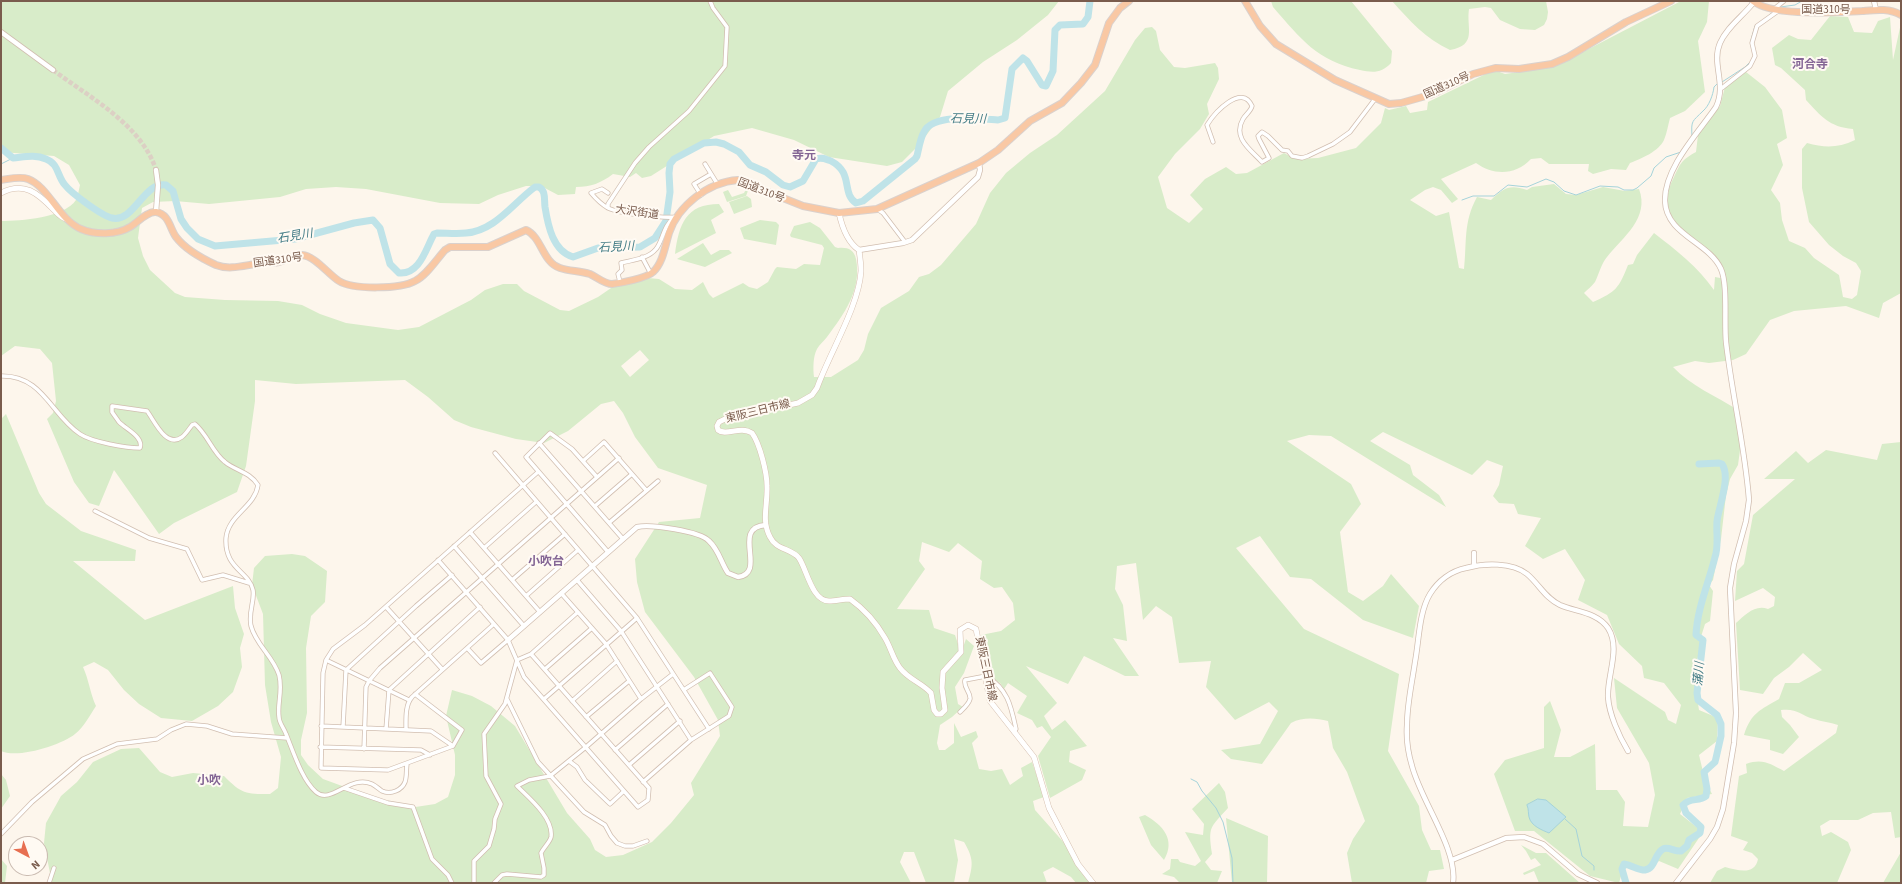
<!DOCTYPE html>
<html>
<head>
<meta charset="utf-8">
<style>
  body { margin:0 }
  #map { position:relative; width:1902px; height:884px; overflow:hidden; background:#fdf6ec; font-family:"Source Sans 3",sans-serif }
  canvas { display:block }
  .frame { position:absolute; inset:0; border:2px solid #7a5c4d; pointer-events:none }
  .north { position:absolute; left:8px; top:836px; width:40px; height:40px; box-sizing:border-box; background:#fffaf3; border:1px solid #cabbb1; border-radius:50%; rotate:139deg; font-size:11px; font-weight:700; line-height:16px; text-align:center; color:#7a5c4d }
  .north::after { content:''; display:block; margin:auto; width:14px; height:18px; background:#e76f51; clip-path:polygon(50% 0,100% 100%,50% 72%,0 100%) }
</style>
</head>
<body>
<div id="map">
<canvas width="1902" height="884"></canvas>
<div class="frame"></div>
<div class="north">N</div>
</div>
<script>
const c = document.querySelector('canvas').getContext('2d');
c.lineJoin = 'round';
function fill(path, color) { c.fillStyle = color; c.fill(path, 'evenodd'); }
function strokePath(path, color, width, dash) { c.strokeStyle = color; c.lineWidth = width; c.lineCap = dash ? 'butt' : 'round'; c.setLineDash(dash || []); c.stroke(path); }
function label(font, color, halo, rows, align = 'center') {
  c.font = font + ' "Source Sans 3","Noto Sans JP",sans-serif'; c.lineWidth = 4; c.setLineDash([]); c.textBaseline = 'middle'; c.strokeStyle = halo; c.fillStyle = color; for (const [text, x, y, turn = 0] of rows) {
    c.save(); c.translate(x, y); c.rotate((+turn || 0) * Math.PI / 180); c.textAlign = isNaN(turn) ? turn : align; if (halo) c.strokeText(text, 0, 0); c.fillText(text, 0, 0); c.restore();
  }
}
const green = new Path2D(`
  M1 1H1059L1048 15 1017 40 983 62 948 91 940 117 919 145 902 162 887 166 829 157 794 140 752 128 714 136 651 176 642 178 636 173 630 177 613 174C601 183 591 187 576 187L575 194 558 195 541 186H526L498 195 479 204 440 203 366 189 336 187 306 189 280 197 209 204 175 201 153 202 142 208 138 238 143 256 150 270 175 293 185 297 225 300 278 301 302 305 320 314 346 323 398 330 419 327 471 300 485 290 503 284H517L524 291 560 310 569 311 598 297 614 286 648 278 659 279 675 289 692 290 703 282 709 294 713 298 743 283 749 287 757 289 768 282 775 269 777 267 796 269 804 264 820 265 824 248 822 245 791 237 790 235 794 226 810 222 820 228 835 247 838 248C847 247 854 249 856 259 862 290 844 314 827 337 824 341 819 345 817 349 813 356 813 369 814 377H831L858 360 864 350 868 334 881 308 909 291 919 277 929 274 941 265 976 224 990 193 1006 173 1030 153 1057 135 1105 91 1135 40 1145 28 1152 27 1156 31 1160 50 1174 67 1185 68 1215 63 1218 68 1219 79 1207 104 1209 114 1200 129 1175 154 1158 177 1167 208 1189 223 1203 209 1190 195 1205 179 1226 167 1236 174 1247 173 1284 153 1295 159 1318 158 1356 148 1381 123 1385 108 1389 110 1406 106 1410 113 1427 110 1428 102 1494 70 1505 74 1554 67 1681 1H1709L1707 22 1698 41 1705 92 1685 111 1670 118C1668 125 1667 133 1664 140 1659 151 1641 159 1630 163L1626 170 1611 169 1593 174 1588 171 1589 164H1549L1541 158 1531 159C1516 175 1494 176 1476 163L1441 179 1458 199 1452 203 1441 190 1433 187 1425 190 1410 200 1436 216 1449 212 1459 268 1464 269C1467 243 1463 222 1477 197L1491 200C1504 188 1509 184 1527 190L1532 187 1554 184 1566 194 1576 195 1603 187 1625 191 1639 189C1650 218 1623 237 1607 257 1601 264 1599 274 1595 282 1592 286 1587 290 1584 293L1593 302C1616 292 1619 288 1628 265L1633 264 1637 255 1654 233C1676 250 1698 267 1714 290L1715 277 1725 279C1724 275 1723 271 1722 267 1720 263 1715 259 1712 256 1688 232 1654 218 1673 179 1681 163 1680 161 1696 152L1698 135 1720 106 1725 87 1746 72 1765 87 1782 110 1787 138 1777 144 1783 165 1771 190 1780 203 1782 220 1789 241 1805 248 1814 258 1839 275 1843 297 1852 299 1857 295 1861 271 1856 263 1843 256 1829 245 1809 222 1802 188V149L1807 143C1825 148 1838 148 1855 140L1853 129C1829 127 1821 116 1806 100L1805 90 1781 68 1775 65 1772 48 1789 35 1798 39 1811 40 1830 16 1848 17 1854 32 1872 33 1878 21 1890 17 1893 60 1901 23V293L1883 303 1879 318 1846 306 1794 311 1770 320 1746 354 1733 360 1709 363 1695 361 1673 367C1691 386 1716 396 1738 410L1741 443 1738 465 1730 479 1726 495 1721 539 1713 580 1709 585 1713 591 1710 621 1705 624 1700 640 1705 646 1695 662C1703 679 1696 691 1699 710L1718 718 1717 741 1699 755 1705 780 1712 794 1687 798 1680 814 1703 832 1678 869 1659 861 1649 869 1624 866 1619 883 1590 876 1534 831H1515L1494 774 1505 760 1544 748V707L1550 701 1561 730 1554 757H1570L1595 744 1596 790H1617L1625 802 1623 826 1648 827 1655 795 1649 763 1617 708 1614 678 1665 712 1668 720 1676 724 1681 705 1664 683 1644 678 1642 666 1619 644 1607 615 1578 600 1585 580 1565 549 1543 559 1525 546 1541 518 1518 514 1514 504 1499 503 1493 496 1499 485 1503 466 1487 460 1472 475 1383 432 1370 441 1410 465 1413 475 1439 495 1446 507 1331 436 1309 435 1287 441 1351 484 1361 504 1340 532 1348 592 1363 601 1383 586 1391 574 1419 606 1413 638 1363 620 1311 579 1290 577 1260 536 1236 548 1304 629 1399 674 1388 751 1419 806 1422 830 1431 850H1440L1444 869 1429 871 1426 883H1352L1347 853 1353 839 1365 821 1347 772 1333 748 1328 721C1315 718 1303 717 1291 723L1262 764 1231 759 1221 750 1260 744 1278 711 1269 702 1235 720 1206 687 1211 661 1179 663 1172 617 1156 606 1143 620 1136 563 1117 566 1115 589 1123 605 1127 641 1113 638 1139 676H1125L1084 656 1068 684 1026 666 1057 703 1044 716 1052 730 1065 720 1087 746 1070 751 1069 762 1086 770 1082 780 1050 798 1038 756 1051 737 1042 726 1037 728 1032 720 1017 713 1027 696 1008 683 1004 689 1000 683 988 675 981 635 1001 631 1015 620 1013 603 1002 587 994 588 980 579 982 561 958 543 949 552 922 542 919 561 925 569 897 609 929 610 934 628 955 635 961 653 966 639 974 646 964 673 955 687 958 704 963 707 952 717 940 725 937 743 939 750H945L954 743V723L961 737 976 731 978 737 972 743 979 769 991 771 1002 769 1010 785 1023 776 1021 768 1032 762 1044 797 1033 801 1035 810 1066 845 1091 883H1076L1071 877 1053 867 1043 872 1047 883H968C973 865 974 859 964 842L954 839 958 860 954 883H926L914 852H904L900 862 911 883H52L44 843 46 823 61 796 77 782 93 762 121 749 139 748 160 772 172 777 193 773 224 776C242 794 245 794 270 794L278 788 281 757 271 722 265 685 263 614 252 585 254 568 265 556 292 554 305 556 327 571 325 602 311 616 306 648 307 713 301 740V755L308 765 323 779 375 798 409 808 435 804 448 797 455 775V755L446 716 452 690 472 696 491 706 515 726 567 813 590 839 595 850 606 857 623 855 652 842 671 823 694 795 691 783 720 736 718 720 694 677 645 612 637 582 635 559 659 522 700 518 707 485 658 468 635 437 623 413 614 401 601 404 568 431 544 443 516 439 471 427 454 420 428 397 405 380 296 384 255 380V401L246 466 237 492 174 523 159 534 114 470 99 506 89 503 74 482 47 419 53 413 56 401 52 363 40 349 15 346 1 356V221C21 221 64 218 76 200 78 196 79 189 80 185L69 165 54 156 1 152ZM640 350 649 360 630 377 621 366Z
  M1271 1H1351L1392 51 1391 63C1382 73 1373 73 1360 70 1317 61 1301 39 1273 7Z
  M1392 1H1546L1548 12 1547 19 1544 25 1535 30 1520 29 1500 20 1491 8 1485 7 1469 9C1466 28 1478 45 1450 50 1426 39 1410 21 1392 1Z
  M747 187 749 188 746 196 727 202 723 192 728 190 732 197 744 193Z
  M747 196 751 199 752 207 734 214 729 202Z
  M719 204 724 212 711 220 716 233 675 254C679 224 686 204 719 204Z
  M760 220 776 222 779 225 776 245 744 239 740 228Z
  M703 243 711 255 720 250H729L732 253 705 267 677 259Z
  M6 414 39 493 46 504 81 531 136 550 135 561H73L145 620 233 586 235 608 244 634 240 648 242 667 233 692 218 706 192 721 161 718 139 704 124 690 108 670 94 662 83 667C89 680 90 693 96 706 90 715 84 727 75 734 62 745 17 759 1 751V419Z
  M1901 442V837L1895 838 1891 812 1873 813 1858 820H1830L1820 826 1822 836 1831 832 1848 842 1851 850 1837 883H1710L1717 871 1725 867C1737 870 1755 876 1758 859L1752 853 1743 850 1748 842 1731 836 1739 776 1747 773 1746 764C1763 758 1770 764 1784 771L1836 733 1838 725C1830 722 1822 722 1814 719 1800 715 1797 708 1781 710L1782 717 1790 725 1799 737 1783 754 1770 750V740L1744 735C1751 713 1760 710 1779 699L1785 683H1799L1822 670 1803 653 1789 667 1774 678 1763 694 1740 690 1736 623C1745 615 1755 604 1768 609L1774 606 1775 597 1763 588 1735 601 1737 571 1744 564 1753 515 1795 479H1764L1796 451 1808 463 1826 450 1877 460 1882 444Z
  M1 774 6 780 10 796 1 809Z
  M1219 783 1225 792 1228 808C1210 828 1208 826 1212 854L1205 862 1211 870 1222 871 1217 883H1180L1174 877 1162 874 1170 869 1171 859H1178L1180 862 1195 866 1201 861 1185 832 1203 835 1204 824 1192 809Z
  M1145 815C1163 825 1176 840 1164 860L1151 845 1139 817Z
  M1226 818 1268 836 1267 883H1232Z
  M1521 845 1536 853H1546L1580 883H1539L1534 871 1524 875 1523 873 1541 865 1535 858 1531 860 1526 851Z
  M1901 852V883H1883Z
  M1 859 7 866 5 883H1Z`);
const water = new Path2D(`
  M1538 799 1546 800 1566 817 1549 833C1542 830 1531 826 1529 817 1528 813 1529 810 1527 805Z`);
const stream = new Path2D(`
  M1780 7 1795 5 1802 1
  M1767 17 1773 12
  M1751 40 1755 26
  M1722 82 1745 67 1750 62
  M1692 136C1691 120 1692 122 1703 111 1709 106 1713 95 1714 87L1717 84
  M1687 150 1692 143
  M1 164 13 158
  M1462 200 1473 196H1494L1508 185 1527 187 1546 179 1554 182 1564 191 1576 195 1600 186 1618 187 1624 190H1633L1637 188 1651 176 1654 168 1666 157 1681 152
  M1191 779 1197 782 1202 791 1216 808 1223 822 1232 858 1233 883
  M1565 819 1576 829 1582 856 1594 866V870`);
const river = new Path2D(`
  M1 148 13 158C24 157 35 154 46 159 59 164 57 176 65 185 71 193 102 216 112 218 134 223 144 181 166 185L173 191 181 219 187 228 198 239 215 246 295 239 354 223 373 220 380 228 390 264 399 273C420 275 426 248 434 234L437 233C447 233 457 234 466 233 495 231 513 203 535 187H539C546 191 544 199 545 207 548 226 553 251 573 257L598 248 640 247 655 238 666 221 670 192 669 173 670 164 674 159 704 143 716 142 724 144 739 152 750 165 766 172 783 185 790 187 803 181 816 159C822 157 825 159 831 161 854 173 841 193 856 203L863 201 915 159 917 156C919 148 920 139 924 132 933 113 981 119 998 120L1005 118 1012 69 1023 58 1027 61 1042 85 1046 86 1053 71 1055 30 1060 25 1083 24 1088 17 1090 1
  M1626 883 1622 869 1624 864C1631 865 1638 870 1645 870 1656 868 1654 854 1663 849 1668 846 1675 852 1681 851L1687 846 1689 840 1700 833 1701 827 1686 813 1683 805C1690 797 1699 802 1706 796L1707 789 1704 772 1715 762 1716 758 1721 736V724L1717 715 1698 700 1697 693 1703 640 1696 635C1697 609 1709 582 1715 557 1719 546 1716 533 1717 521 1719 506 1731 477 1722 464L1719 463 1699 464`);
const tertiaryTunnel = new Path2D(`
  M53 70C89 97 142 125 156 170`);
const minor = new Path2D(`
  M1774 9 1784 1
  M1722 88 1750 66 1755 56 1752 43 1757 26 1778 11
  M1213 142 1207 125C1215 112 1242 83 1252 106 1251 111 1246 114 1243 119 1232 138 1251 150 1262 162L1269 158 1259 139 1258 136 1262 132 1268 136 1282 150 1288 151 1292 156 1302 158 1308 156 1333 144 1350 132 1375 99
  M705 164 718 185
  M608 193 602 189 591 193C596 199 601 204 608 208 620 214 661 218 676 217
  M701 195 694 184 711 174
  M608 208V204L635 163 649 147 689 111 725 66 727 27 713 8 710 1
  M877 209 883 213 905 242
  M642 257 651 274
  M620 282 618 274 622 270 621 263C632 260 648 259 656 249 663 241 663 225 675 217
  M1 376C43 375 51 415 80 434 92 442 126 448 140 448 144 437 126 429 119 422 117 419 114 415 112 412V406L147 411C154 420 166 449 182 437 186 434 189 429 192 425L195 424C208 435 212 452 225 462 236 471 250 472 258 485 255 507 228 515 226 538 224 569 249 571 253 590 255 601 248 612 251 626 256 645 273 656 279 675 283 691 277 703 279 717 279 723 284 728 286 734 293 751 302 780 316 792 331 805 350 774 372 784 376 786 379 789 382 791 391 795 402 790 405 782 407 777 406 770 407 764
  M539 443 623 539
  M495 453 637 618 709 729
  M583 461 604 442 646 490
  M597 477 572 449 550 433 526 457 608 552
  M595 506 632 474
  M95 511 149 538 187 549 202 580 223 575 249 583
  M610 522 658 481
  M470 532 540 612
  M454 546 524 626
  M484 548 536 502
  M438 560 508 640 524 677 638 807 648 800 649 788 531 654
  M512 580 565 534
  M577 580 621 631 691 740
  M561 593 606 644 641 699
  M526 596 578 550
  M386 607 442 669
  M467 648 481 663 508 640
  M326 660 409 700
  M545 669 592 628
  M415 694 462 730 453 746 388 770 321 768 323 673 326 660 333 649 365 625 538 472
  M507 699 538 762 584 812 605 825 611 836 617 843 625 846H633L647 841
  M544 699 637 618
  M572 701 617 661
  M960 712C963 709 969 704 970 699 971 692 963 688 965 680L986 676C1008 689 1011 706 1016 729L1014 732
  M586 717 629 681
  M321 726 431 731 453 746
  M343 727 346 670 416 606 452 575
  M386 729 389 690 480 607
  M406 729C406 719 405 705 412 697L494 624
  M320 747 421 750 430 755
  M364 749 366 687 369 681 380 668 619 458
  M615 750 668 704
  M569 761 577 767 585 780 610 804 624 791
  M629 765 680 721
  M643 782 691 740 729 716 732 707 710 673 685 689
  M344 788 388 803 413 807 432 859 448 875 452 883
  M1 834 32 802 83 759 117 744 157 739 171 730 186 724 207 726 232 734 287 738
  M49 883 54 868
  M474 883V861L489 846 494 829 495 819 501 804 486 776 484 734 505 704 517 660 531 654 578 612
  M494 883 502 875 507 874 541 877 544 875V868L541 853C544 847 550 842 551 837 554 818 528 797 517 786L529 780 550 776 586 747 641 699 673 674`);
const tertiary = new Path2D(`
  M1874 1 1876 10
  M1 32 53 70
  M156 170 158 185 156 212
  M859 250 903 243 912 240 978 177 980 170 979 163
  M1474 553V566
  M508 640 637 527C650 524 700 531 709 541 719 550 721 563 728 573L738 577C768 573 730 527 766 525
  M1452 860 1506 838 1524 837 1543 844 1578 874 1597 883
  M1453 883C1458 850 1421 801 1412 766 1408 753 1406 739 1407 725 1407 704 1412 683 1415 662 1419 641 1419 612 1430 594 1438 581 1451 571 1466 568 1484 563 1512 562 1527 574 1539 584 1545 598 1560 605 1576 612 1597 612 1608 628 1621 648 1607 675 1608 697 1609 714 1619 736 1628 751
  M1676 883 1710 839 1717 827 1723 809 1734 743 1736 713 1730 588 1734 564 1746 521 1749 500C1745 447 1732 395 1726 342 1724 322 1728 285 1721 269 1709 242 1666 235 1665 201 1664 168 1699 132 1716 107 1727 84 1711 64 1720 43 1727 27 1743 16 1754 2`);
const secondary = new Path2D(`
  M1 193C24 181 38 193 54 210 58 214 60 217 66 219
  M839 213C842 227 847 242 859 250 860 257 861 264 861 271 859 306 829 354 817 388L812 395 798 403 725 419 719 422 717 426 718 430C726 437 740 425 752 433 760 444 767 473 767 486 768 504 761 520 770 537 776 550 791 548 799 558 807 570 812 601 829 601 836 601 843 599 850 599 864 609 877 624 885 638 891 648 893 659 900 668 908 679 922 683 931 693L934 710 937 714H941L945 710 942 688 943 672 961 652 960 630 968 625 976 629 990 701 1034 757 1049 808 1078 864 1093 883`);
const trunk = new Path2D(`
  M1245 1 1260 26 1276 44 1335 80 1389 104 1401 103 1433 94 1473 74 1488 70 1496 68 1519 69 1552 64 1568 57 1626 22 1671 1
  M1753 1C1773 17 1835 12 1862 11 1875 10 1889 8 1901 15
  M1 180C9 179 20 176 28 179 49 187 58 219 81 229 95 235 117 235 130 227 137 223 147 211 156 212 169 214 170 229 176 237 185 249 203 259 216 265 231 271 248 264 264 263 269 262 274 263 279 262 286 260 294 255 302 255 315 256 328 274 339 281 353 290 401 289 415 281 427 275 436 260 445 250L450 247H488L526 230C542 237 542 262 560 268 569 271 580 271 590 274 597 277 604 284 612 284 621 283 647 278 653 272 663 263 665 246 669 233 678 206 708 182 738 180L803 206 839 213 877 209 979 163 998 150 1030 121 1062 103 1081 83 1095 65 1109 23 1120 8 1129 1`);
const streetNames = [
  ["国道310号",1826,11],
  ["国道310号",1447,86,-24],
  ["国道310号",761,191,21],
  ["大沢街道",637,213,8],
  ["国道310号",278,261,-8],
  ["東阪三日市線",758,412,-14],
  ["東阪三日市線",985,669,78]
];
const neighbourhoodNames = [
  ["河合寺",1810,65],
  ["寺元",804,156],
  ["小吹台",546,562],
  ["小吹",209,781]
];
const waterNames = [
  ["石見川",968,120,1],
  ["石見川",295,237,-9],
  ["石見川",616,248,-3],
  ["蒲川",1700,674,-85]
];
fill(green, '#d8ecc9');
fill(water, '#bfe3e8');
strokePath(water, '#a5d3da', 1);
strokePath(stream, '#a5d3da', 1);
strokePath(river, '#bfe3e8', 7);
strokePath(tertiaryTunnel, '#dcd0c4', 4.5, [4.5, 2]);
strokePath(minor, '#d1beb0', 5);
strokePath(tertiary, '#d1beb0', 6);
strokePath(secondary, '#d6c0b0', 6);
strokePath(trunk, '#dad1cd', 8);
strokePath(minor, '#fff', 3.5);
strokePath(tertiary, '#fff', 4.5);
strokePath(secondary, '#fff', 5);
strokePath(trunk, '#f9c8a4', 6);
label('11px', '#7a5c4d', '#fffaf3', streetNames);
label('bold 12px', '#846695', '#fffaf3', neighbourhoodNames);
label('italic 12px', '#437c86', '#fffaf3', waterNames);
</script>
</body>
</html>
